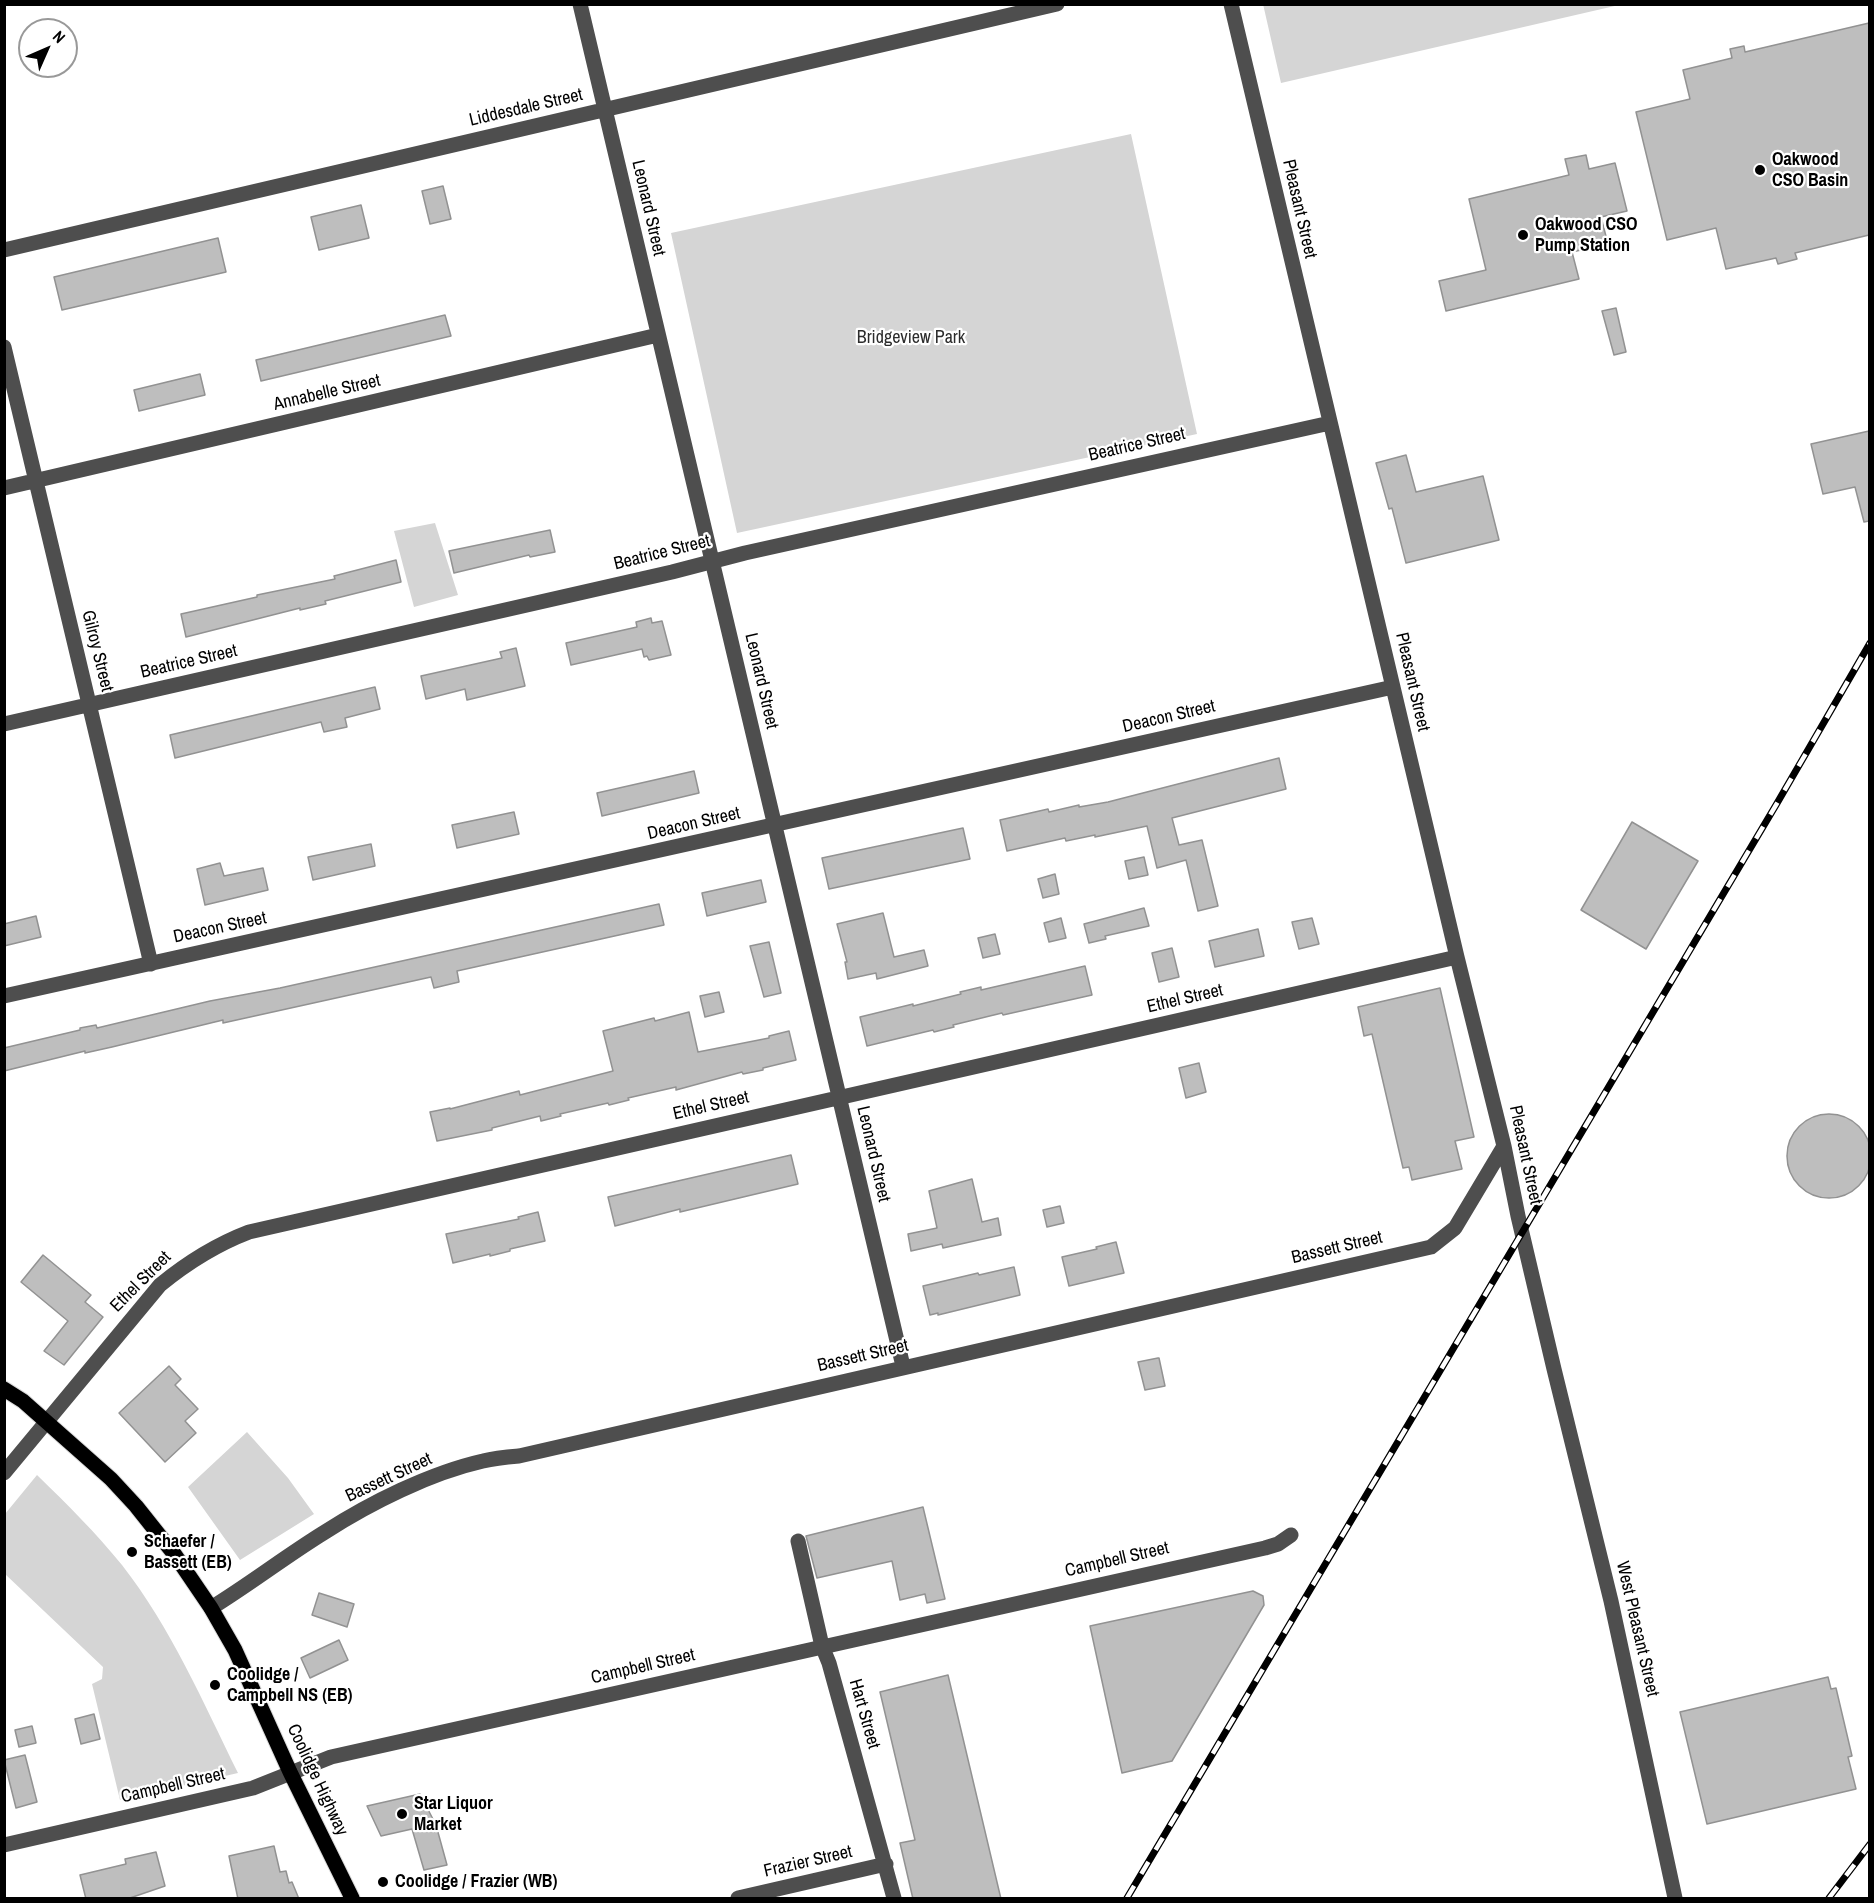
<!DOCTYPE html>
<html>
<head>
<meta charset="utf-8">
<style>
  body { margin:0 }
  #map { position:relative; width:1874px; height:1903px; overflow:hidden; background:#fff; font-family:"Archivo Narrow",sans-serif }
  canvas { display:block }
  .frame { position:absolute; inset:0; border:6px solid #000; pointer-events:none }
  .north { position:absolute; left:18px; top:18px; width:60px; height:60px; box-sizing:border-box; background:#fff; border:2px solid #999; border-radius:50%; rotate:45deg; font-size:16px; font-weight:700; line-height:24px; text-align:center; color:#000 }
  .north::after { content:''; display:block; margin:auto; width:21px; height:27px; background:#000; clip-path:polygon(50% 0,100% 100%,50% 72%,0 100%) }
</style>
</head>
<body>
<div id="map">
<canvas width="1874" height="1903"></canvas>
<div class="frame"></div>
<div class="north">N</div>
</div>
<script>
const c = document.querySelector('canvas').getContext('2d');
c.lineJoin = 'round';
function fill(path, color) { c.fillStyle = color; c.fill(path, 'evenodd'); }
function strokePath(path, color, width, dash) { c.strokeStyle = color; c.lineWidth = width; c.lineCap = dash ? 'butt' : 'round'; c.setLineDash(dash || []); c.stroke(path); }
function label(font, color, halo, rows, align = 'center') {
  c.font = font + ' "Archivo Narrow",sans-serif'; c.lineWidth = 4.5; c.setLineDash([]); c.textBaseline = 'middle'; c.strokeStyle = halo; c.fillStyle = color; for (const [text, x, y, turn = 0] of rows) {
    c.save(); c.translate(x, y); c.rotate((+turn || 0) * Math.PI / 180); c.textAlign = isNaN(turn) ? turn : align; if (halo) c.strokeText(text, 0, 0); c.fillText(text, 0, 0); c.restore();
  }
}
const green = new Path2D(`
  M1263 4H1619V5L1281 83Z
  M1131 134 1197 434 737 533 671 233Z
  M435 523 458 595 414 607 394 531Z
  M247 1432 288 1478 314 1514 240 1560 188 1487Z
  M37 1475C67 1504 96 1533 122 1565 171 1628 203 1702 238 1773L120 1800 92 1684 102 1679 103 1667 5 1574V1514Z`);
const building = new Path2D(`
  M1869 23V235L1795 253 1797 259 1778 264 1776 258 1726 269 1716 228 1667 240 1636 112 1690 99 1683 70 1732 58 1730 49 1744 46 1745 52Z
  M1586 155 1589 169 1615 163 1627 211 1601 217 1608 244 1572 252 1579 279 1446 311 1439 281 1486 270 1469 199 1569 175 1565 159Z
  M443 186 451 219 430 224 422 191Z
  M361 205 369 238 319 250 311 217Z
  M218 238 226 272 62 310 54 277Z
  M1616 308 1626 352 1614 355 1602 311Z
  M445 315 451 336 261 381 256 360Z
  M200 374 205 395 139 411 134 390Z
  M1869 431V521L1864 522 1855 487 1823 494 1811 444Z
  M1406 455 1416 492 1483 476 1499 540 1406 563 1392 508 1389 509 1376 463Z
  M550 530 555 552 530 557 529 555 454 573 449 551Z
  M396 560 401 582 325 601 326 604 300 610V608L186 637 181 614 257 597V595L335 579 334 576Z
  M651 618 652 623 662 621 671 655 649 660 647 656 644 657 642 649 571 665 566 643 637 627 636 622Z
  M516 648 525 686 467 700 465 689 426 699 421 676 502 658 500 652Z
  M375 687 380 709 345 718 347 727 324 732 321 722 175 758 170 735Z
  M1279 758 1286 789 1172 818 1179 845 1202 840 1218 906 1198 911 1186 860 1157 868 1147 826 1095 837V835L1066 841 1065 838 1007 851 1000 820 1048 809 1049 812 1079 805V807L1108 802Z
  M694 771 699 793 602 816 597 793Z
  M514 812 519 834 457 848 452 825Z
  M1632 822 1698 861 1646 949 1581 910Z
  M963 828 970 859 829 889 822 858Z
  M371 844 375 866 313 880 308 857Z
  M1144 857 1148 875 1129 879 1125 861Z
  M220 863 224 876 263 868 268 890 205 905 197 869Z
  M1055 874 1059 894 1043 898 1038 879Z
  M761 880 766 902 707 916 702 893Z
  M659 904 664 925 457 971 459 982 434 988 431 977 223 1023V1020L112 1047 85 1053V1051L4 1071V1048L80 1030V1028L96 1025 97 1028 210 1001 280 988Z
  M1144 908 1149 926 1105 936 1106 939 1089 943 1084 924Z
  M883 913 894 957 924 950 928 966 877 979 876 973 848 979 845 962H847L837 924Z
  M36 916 41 937 4 946V924Z
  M1061 918 1066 938 1049 942 1044 923Z
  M1312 918 1319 944 1299 949 1292 922Z
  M1258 929 1264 956 1215 967 1209 941Z
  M995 934 1000 954 983 958 978 938Z
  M769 942 781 993 764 997 750 946Z
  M1172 948 1179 977 1159 982 1152 953Z
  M1085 966 1092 995 1003 1015 1002 1013 953 1025 954 1027 934 1032 933 1030 867 1046 860 1017 913 1004V1006L961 994 960 992 981 987V990Z
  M1440 988 1474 1137 1455 1141 1462 1169 1412 1180 1409 1167 1403 1168 1372 1034 1364 1036 1358 1007Z
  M719 992 724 1012 705 1017 700 996Z
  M689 1012 698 1052 769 1038V1036L789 1031 796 1060 763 1068V1070L743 1074 742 1072 676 1090V1087L628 1098 629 1100 609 1105 608 1103 560 1114 561 1116 541 1121 540 1116 492 1128V1130L437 1141 430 1112 450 1108V1109L519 1091 520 1095 613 1071 603 1031 654 1018 655 1021Z
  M1199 1063 1206 1092 1186 1098 1179 1068Z
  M1787 1156a42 42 0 1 1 84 0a42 42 0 1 1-84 0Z
  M791 1155 798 1184 680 1212V1209L615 1226 608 1197Z
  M972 1179 982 1222 998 1218 1001 1235 943 1248 942 1244 911 1251 908 1234 937 1228 929 1191Z
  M1060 1206 1064 1223 1047 1227 1043 1210Z
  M538 1212 545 1241 510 1249V1251L490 1256V1254L453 1263 446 1234 519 1219 518 1217Z
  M1116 1242 1124 1273 1069 1286 1062 1257 1097 1249 1096 1247Z
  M43 1255 91 1295 85 1302 103 1317 64 1365 44 1351 68 1321 21 1282Z
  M1014 1267 1020 1295 938 1315V1313L930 1315 923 1286 978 1273 979 1275Z
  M1158 1358H1159L1165 1386 1145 1390 1138 1362Z
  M169 1366 181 1379 175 1385 198 1409 185 1421 196 1433 165 1462 119 1413Z
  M923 1507 945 1599 927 1603 925 1594 900 1600 892 1561 817 1578 806 1536Z
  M1253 1591 1263 1596 1264 1605 1172 1761 1122 1773 1090 1626Z
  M319 1593 354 1604 347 1627 312 1615Z
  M339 1640 348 1660 310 1678 301 1658Z
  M948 1675 1001 1899H913L900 1843 915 1840 880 1692Z
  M1828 1677 1831 1689 1836 1688 1852 1756 1848 1757 1856 1789 1707 1824 1680 1712Z
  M94 1714 100 1739 81 1744 75 1719Z
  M32 1726 36 1743 19 1747 15 1730Z
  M25 1755 37 1802 16 1808 4 1760Z
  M420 1794 436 1825 447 1865 424 1870 412 1829 381 1836 367 1806Z
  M274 1846 280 1872 286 1871 289 1883 292 1882 299 1899H238L229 1856Z
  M156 1852 165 1886 127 1899H86L80 1875 126 1864 125 1859Z`);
const minor = new Path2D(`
  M580 4 903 1366
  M1231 4 1457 957 1504 1146 1518 1216 1554 1369 1611 1601 1675 1898
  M4 250 1057 4
  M4 347 151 964
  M4 488 658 335
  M4 724 672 572 745 553 1330 423
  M4 996 1393 687
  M4 1473 160 1285C188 1262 215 1245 249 1232L1457 957
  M798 1541 822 1646 829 1663 894 1898
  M211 1608C250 1584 286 1556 325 1532 370 1503 430 1473 483 1461 495 1458 507 1457 519 1456L1431 1247 1455 1228 1504 1146
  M4 1845 253 1788 331 1757 1265 1548 1278 1544 1291 1535
  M738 1898 886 1864`);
const major = new Path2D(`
  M4 1389 23 1401 111 1479 136 1506 175 1555 211 1608 235 1650 290 1772 352 1898`);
const rail = new Path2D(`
  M1127 1898 1776 805 1870 643
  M1829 1898 1870 1844`);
const markers = [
  [1760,170,6,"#000"],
  [1523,235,6,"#000"],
  [132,1552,6,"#000"],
  [215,1685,6,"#000"],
  [402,1814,6,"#000"],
  [383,1882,6,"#000"]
];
const streetNames = [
  ["Liddesdale Street",526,108,-13],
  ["Leonard Street",648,208,77],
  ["Pleasant Street",1299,209,77],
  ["Annabelle Street",327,393,-13],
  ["Beatrice Street",1137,445,-13],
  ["Beatrice Street",662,553,-14],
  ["Gilroy Street",97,651,76],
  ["Beatrice Street",189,662,-13],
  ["Leonard Street",761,681,77],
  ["Pleasant Street",1412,682,77],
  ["Deacon Street",1169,717,-13],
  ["Deacon Street",694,824,-13],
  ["Deacon Street",220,928,-12],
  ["Ethel Street",1185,999,-13],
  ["Ethel Street",711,1106,-13],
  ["Leonard Street",873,1154,77],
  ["Pleasant Street",1525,1155,78],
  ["Bassett Street",1337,1248,-13],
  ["Ethel Street",141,1282,-45],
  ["Bassett Street",863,1356,-13],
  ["Bassett Street",389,1478,-25],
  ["Campbell Street",1117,1560,-13],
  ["West Pleasant Street",1637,1629,77],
  ["Campbell Street",643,1667,-13],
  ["Hart Street",864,1714,74],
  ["Coolidge Highway",317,1780,65],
  ["Campbell Street",173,1786,-13],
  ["Frazier Street",808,1862,-13]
];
const poiNames = [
  ["Oakwood",1772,160],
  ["CSO Basin",1772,181],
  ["Oakwood CSO",1535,225],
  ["Pump Station",1535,246],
  ["Schaefer /",144,1542],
  ["Bassett (EB)",144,1563],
  ["Coolidge /",227,1675],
  ["Campbell NS (EB)",227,1696],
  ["Star Liquor",414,1804],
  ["Market",414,1825],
  ["Coolidge / Frazier (WB)",395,1882]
];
const parkNames = [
  ["Bridgeview Park",911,338]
];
fill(green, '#d5d5d5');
fill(building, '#bebebe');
strokePath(building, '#929292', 1.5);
strokePath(major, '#dbdbdb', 17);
strokePath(minor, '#4e4e4e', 15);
strokePath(major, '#000', 15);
strokePath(rail, '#000', 7);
strokePath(rail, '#fff', 4.5, [14]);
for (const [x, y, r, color] of markers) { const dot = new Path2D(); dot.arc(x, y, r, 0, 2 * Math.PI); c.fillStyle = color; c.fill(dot); strokePath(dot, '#fff', 2); }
label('18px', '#000', '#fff', streetNames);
label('bold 18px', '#000', '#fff', poiNames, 'left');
label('18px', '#2c2c2c', '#fff', parkNames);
</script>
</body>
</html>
